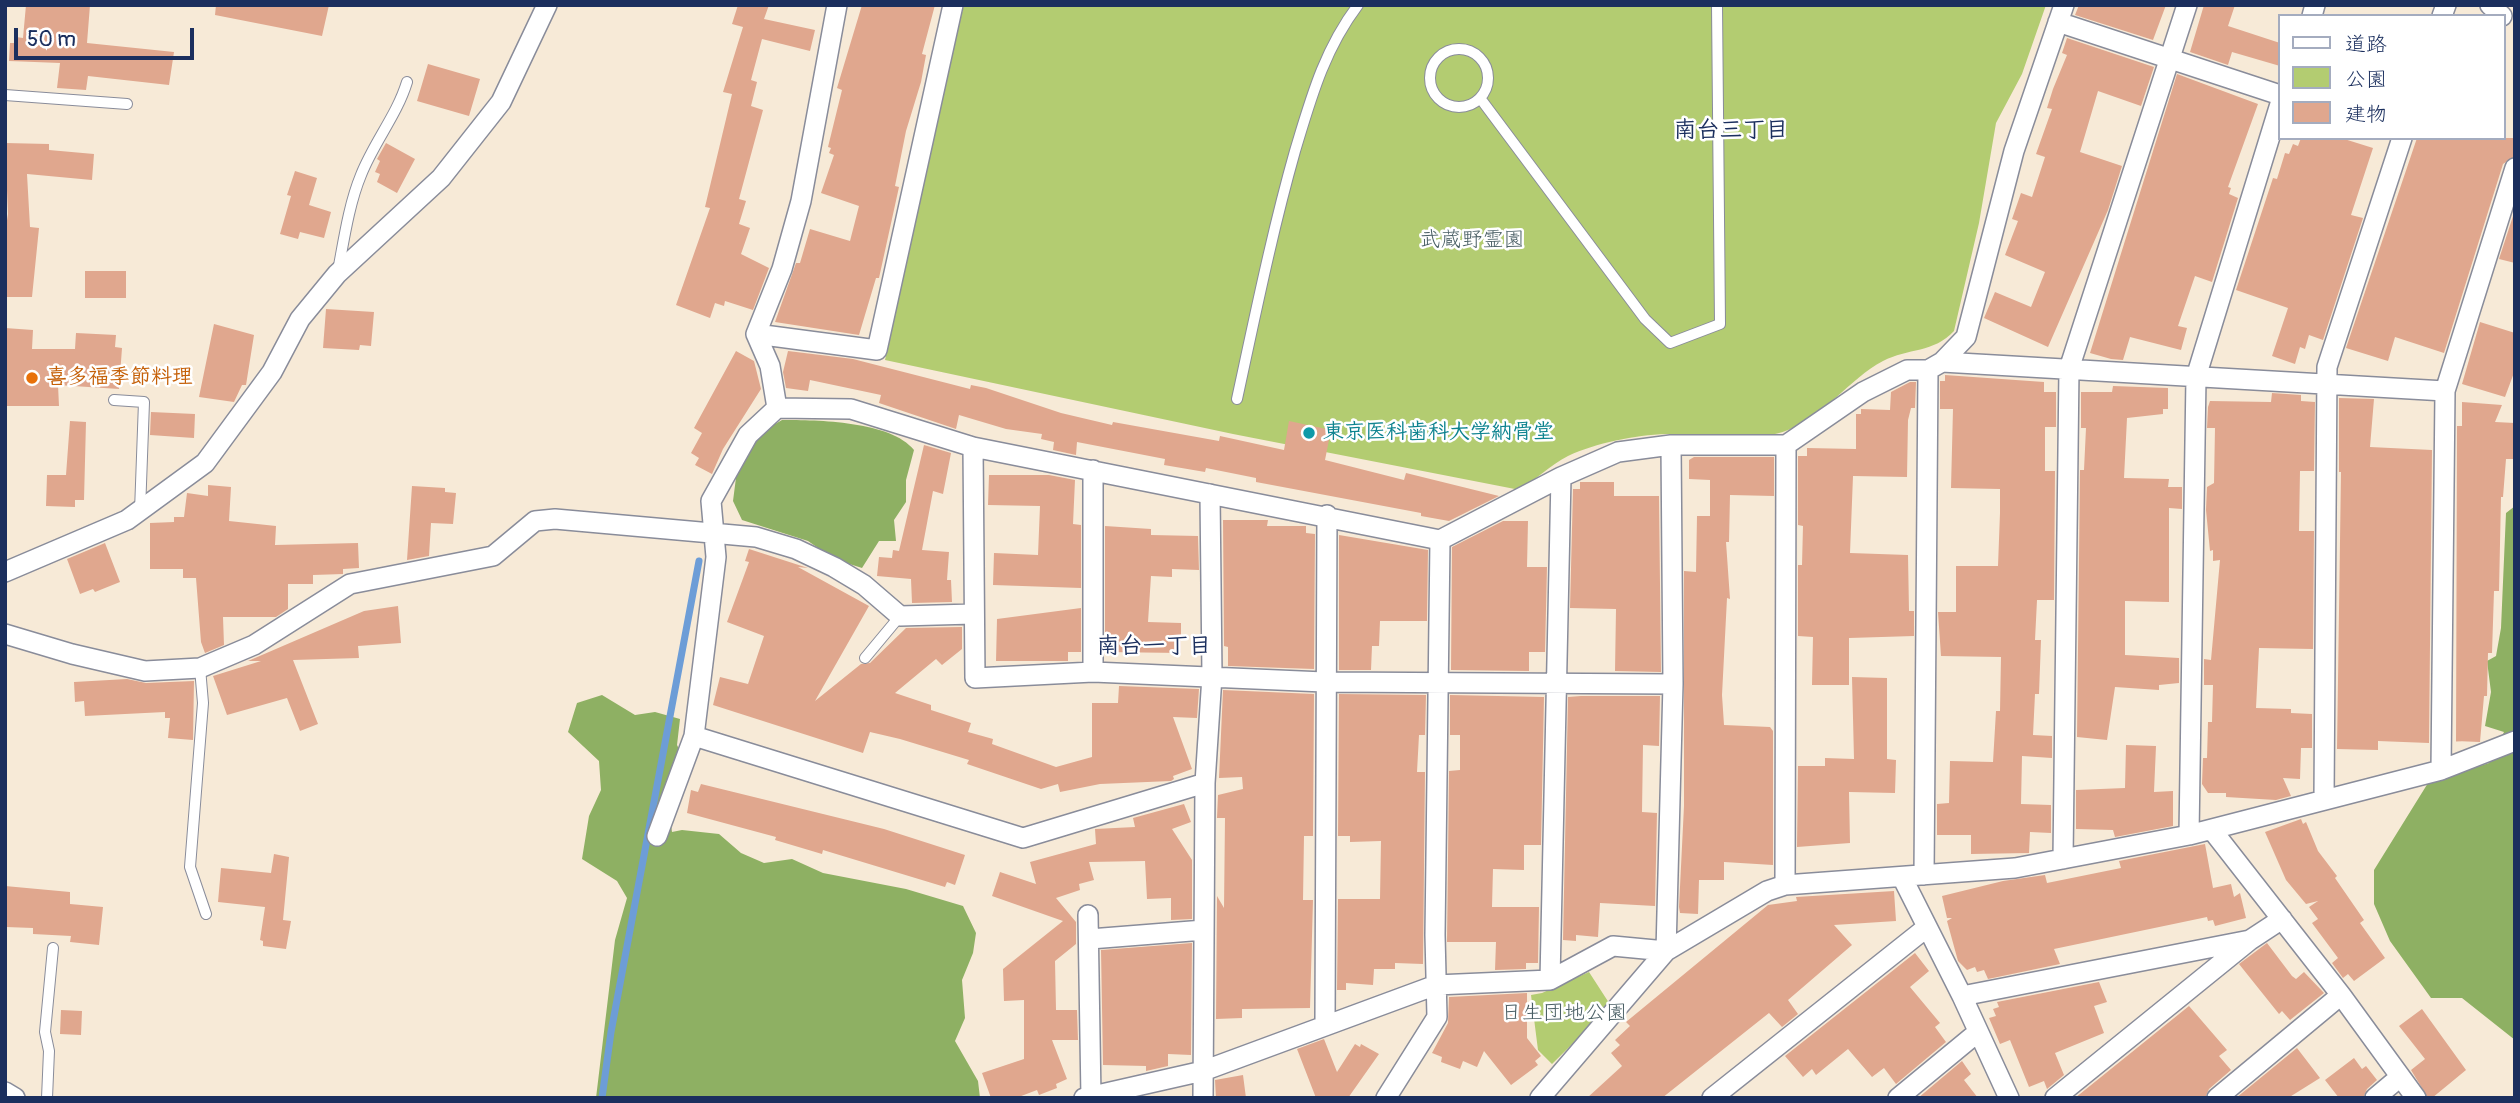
<!DOCTYPE html>
<html>
<head>
<meta charset="utf-8">
<style>
  body { margin:0 }
  #map { position:relative; width:2520px; height:1103px; overflow:hidden; background:#f7ead7; font-family:Pangolin,"Klee One",sans-serif }
  canvas { display:block }
  .frame { position:absolute; inset:0; border:7px solid #1b2f5e; pointer-events:none }
  .legend { position:absolute; left:2278px; top:14px; width:228px; height:126px; box-sizing:border-box; background:#fff; border:2px solid #a4acbf; margin:0; padding:9px 12px; list-style:none; font-size:21px; color:#1b2f5e }
  .legend li { display:flex; align-items:center; gap:14px; height:35px }
  .legend b { width:35px; border:2px solid #a4acbf }
  .scale { position:absolute; left:14px; top:28px; width:180px; height:32px; box-sizing:border-box; border:4px solid #1b2f5e; border-top:0; padding-left:9px; font-size:21px; line-height:24px; white-space:nowrap; color:#1b2f5e; -webkit-text-stroke:5px #fff; paint-order:stroke }
</style>
</head>
<body>
<div id="map">
<canvas width="2520" height="1103"></canvas>
<div class="frame"></div>
<ul class="legend">
<li><b style="height:9px;background:#fff"></b>道路</li>
<li><b style="height:19px;background:#b3cc71"></b>公園</li>
<li><b style="height:19px;background:#e0a78e"></b>建物</li>
</ul>
<div class="scale">50 m</div>
</div>
<script>
const c = document.querySelector('canvas').getContext('2d');
c.lineJoin = 'round';
function fill(path, color) { c.fillStyle = color; c.fill(path, 'evenodd'); }
function strokePath(path, color, width, dash) { c.strokeStyle = color; c.lineWidth = width; c.lineCap = dash ? 'butt' : 'round'; c.setLineDash(dash || []); c.stroke(path); }
function label(font, color, halo, rows, align = 'center') {
  c.font = font + ' Pangolin,"Klee One",sans-serif'; c.lineWidth = 5; c.setLineDash([]); c.textBaseline = 'middle'; c.strokeStyle = halo; c.fillStyle = color; for (const [text, x, y, turn = 0] of rows) {
    c.save(); c.translate(x, y); c.rotate((+turn || 0) * Math.PI / 180); c.textAlign = isNaN(turn) ? turn : align; if (halo) c.strokeText(text, 0, 0); c.fillText(text, 0, 0); c.restore();
  }
}
const green = new Path2D(`
  M964 5H2046L2022 74 1996 123 1979 223 1954 331C1934 353 1908 348 1883 361 1849 379 1825 416 1788 430 1753 444 1703 433 1666 434 1635 435 1596 443 1568 456 1551 465 1536 479 1520 490L1233 434 885 360 944 82Z
  M1589 972 1611 1006 1552 1064 1538 1050 1531 995 1542 993Z`);
const forest = new Path2D(`
  M782 420C817 420 891 421 914 450L906 480V502L894 520 896 541H879L862 568 834 559 808 541 742 520 733 501 737 470 763 431Z
  M2515 506V1040L2462 998H2431L2390 941 2374 904V870L2428 783 2489 763 2504 732 2485 726 2491 692 2487 661 2496 656 2501 628 2506 513Z
  M602 695 635 715 655 712 680 719 677 745 684 759 670 818 672 832 682 830 719 834 741 853 764 863 792 859 823 873 906 889 963 906 976 933 973 953 962 980 965 1018 955 1041 978 1081 980 1098H596L615 940 627 898 617 881 582 859 589 816 601 790 599 761 568 732 577 703Z`);
const stream = new Path2D(`
  M602 1098 611 1032 699 561`);
const building = new Path2D(`
  M26 5H90L87 43 174 52 169 85 88 76 86 90 57 88 60 63 9 61 10 43H15L16 37 23 38Z
  M216 5H329L322 36 215 15Z
  M738 5H769L764 19 815 30 810 51 762 39 751 80 757 82 751 106 763 110 739 199 746 201 739 224 750 228 741 254 769 268 753 310 725 301 724 306 715 303 710 318 676 305 710 208 705 207 732 94 723 92 743 27 732 24Z
  M862 5H935L922 54 926 55 921 82 906 131 895 186 899 187 879 278H876L859 335 775 322 796 263H800L810 229 850 241 859 206 821 193 834 155 829 153 831 148 828 147 842 90 837 88Z
  M2079 5H2166L2153 40 2075 15Z
  M2204 5H2235L2228 26 2280 43V66L2232 52 2228 65 2190 52Z
  M2067 38 2154 67 2141 106 2098 91 2080 152 2122 166 2108 210 2048 347 1984 318 1995 292 2031 307 2045 272 2005 255 2018 221 2012 219 2021 193 2032 197 2045 157 2036 154 2052 109 2047 108 2053 89 2067 55 2062 53Z
  M428 64 480 79 469 116 417 101Z
  M2177 74 2258 104 2228 187 2231 188 2229 194 2238 198 2212 282 2195 276 2178 326 2187 328 2181 350 2130 337 2123 360 2111 359 2090 353Z
  M2301 138H2341L2373 148 2351 215 2363 218 2323 340 2309 335 2305 349 2300 347 2295 364 2272 356 2288 308 2236 290 2273 178 2277 179 2285 153 2289 154 2293 144 2298 146Z
  M2417 138H2515V156L2503 164 2444 353 2395 337 2388 361 2346 348Z
  M5 143 49 144V150L94 154 92 180 27 174 30 227 39 228 32 297H6L5 233 8 214Z
  M386 143 415 159 397 193 377 182 380 174 375 172 380 161 377 159Z
  M295 171 317 178 309 205 331 212 324 238 300 232 298 239 280 234 291 196 287 195Z
  M2515 210V263L2499 259Z
  M85 271H126V298H85Z
  M326 309 374 312 371 346 360 345 359 350 323 348Z
  M2480 322 2515 333V370L2505 397 2462 384Z
  M214 324 254 335 246 385H242L234 402 199 397Z
  M5 328 33 330 32 349H75L76 333 116 335 115 347 122 348 119 389 58 385 59 406H5Z
  M736 351 754 361 761 389 723 449 712 474 695 465 699 458 691 453 702 433 694 428Z
  M788 351 853 359 970 389 971 385 986 388 1061 413 1112 425 1113 422 1219 441 1220 436 1284 450 1289 421 1331 430 1325 460 1404 480 1406 473 1499 496 1449 521 1421 516V513L1256 482V478L1206 468 1205 472 1164 465 1165 459 1077 442 1076 455 1053 450 1054 442 1041 439 1042 434 1006 429 959 415 956 429 879 403 881 395 810 380 808 391 786 388 783 372Z
  M1945 375 2044 382V392H2056V427H2045V471H2055L2054 600H2037L2035 640H2041L2039 694H2035L2033 735 2052 736V758L2022 756 2021 804 2051 805V833L2030 832 2029 853 1971 854V835H1937V804L1949 803 1950 761 1993 762 1996 711H2000L2001 657 1941 656 1938 612H1956V566H1998L2000 513V489L1951 488 1953 409H1940V381H1945Z
  M1910 382H1916L1915 408H1911L1908 420 1907 477 1853 476 1850 553 1908 555 1909 611H1914V636L1849 638V685H1812L1813 637 1798 636V565H1802L1803 526 1798 525V456H1807V448L1856 449V414H1861V409L1890 410 1891 392Z
  M2113 386 2168 388V409H2163V414L2127 418 2124 478 2169 479 2168 487H2182V509L2169 508V602L2125 601V655L2179 658V683L2159 685V690L2115 687 2107 740 2077 737 2080 470H2084L2086 428H2081V392H2112Z
  M2272 393 2301 395V401L2315 402 2314 471H2300L2299 531H2314L2313 649 2259 648 2256 708 2291 709V713L2312 714V748H2301L2300 779 2283 778 2291 796 2276 800 2226 797V793H2208L2202 784 2203 758H2207L2208 722H2212L2213 685H2204V659L2211 660 2220 560 2213 561V550L2210 551 2206 510 2207 487 2214 483 2215 428H2207L2208 407 2210 401 2271 402Z
  M2339 398 2374 399 2370 447 2432 450 2429 743 2378 741V750L2337 749 2341 472H2339Z
  M2462 402 2502 405 2495 422 2515 423V459H2506L2503 497H2501L2499 591H2494L2492 653H2488L2487 696H2484L2480 742 2456 741V744L2457 426H2462Z
  M151 412 195 414 194 438 150 435Z
  M70 421 86 422 84 500H75V507L46 506 47 475H66Z
  M924 445 951 453 943 494 933 491 922 550 949 552 947 580H951L952 602 912 603 911 579 877 576 879 557 892 558 893 550 899 551Z
  M1694 457H1774V496L1730 495 1729 542H1726L1730 599 1727 598 1722 695 1724 725 1770 727 1773 731V865L1724 862V880H1699L1698 914 1680 913 1679 907 1684 806V571L1696 572 1697 516H1710V480L1689 479V460Z
  M989 475H1049L1075 480 1073 524 1081 525V588L993 585 994 553 1038 555 1040 506 988 505Z
  M1580 482H1614V496H1659L1661 672 1615 671 1616 609 1570 608 1573 489H1580Z
  M208 485 231 487 229 521 276 526 275 545 358 543 359 568 343 569V574L313 575V584H288V609L276 617H223L224 645 205 653 201 642 196 578H183V569H150V523L174 522V517H184L187 493 208 496Z
  M412 486 445 488V492L456 493 453 524 431 523 429 556 407 560Z
  M1223 520H1268L1267 526H1306V533L1315 534 1314 669 1228 666V647L1224 646Z
  M1503 521H1528L1527 567H1547L1545 652H1529V671L1451 670 1452 547Z
  M1105 526 1151 529V535L1198 536 1199 570 1172 569V577L1151 576 1148 622 1181 623V653L1105 652Z
  M1339 535 1428 550 1427 621H1380L1379 646H1372L1371 670H1339Z
  M105 543 120 582 95 592 93 589 80 594 67 559Z
  M749 549 808 568 798 567 869 606 815 701 861 664 870 663 906 628 962 627V649L942 665 936 659 895 693 931 705V710L971 723 968 732 993 739 992 744 1056 767 1092 757V703H1118L1119 686 1199 689 1197 718 1173 717 1192 769 1173 776 1174 779 1171 781 1100 784 1060 792 1058 784 1041 789 967 764 969 760 900 739 870 732 863 753 713 705 720 677 748 684 764 636 727 622 749 562 745 561Z
  M398 606 401 643 358 646 359 658 293 660 318 724 300 731 287 698 227 715 213 676 261 661H248L364 611Z
  M1081 608V652H1068V661H996L997 619Z
  M1852 677 1887 678V759L1896 760 1895 793 1849 792 1850 843 1797 847 1798 766H1825V758L1854 759Z
  M127 679 146 683 194 681 193 740 168 738 170 718H165V712L85 716 84 701 75 702 74 682Z
  M1223 690 1314 694 1313 836H1304L1303 900H1313L1310 1008 1242 1009V1018L1216 1019 1217 896 1224 908 1225 818H1217L1218 795 1243 789 1242 777 1219 778Z
  M1339 694 1426 695 1425 735H1419L1417 772H1425L1423 964 1395 963V969H1374L1373 985 1346 983V990H1337L1338 899H1380L1381 841 1350 842V836H1338Z
  M1450 695 1544 697 1541 845H1524V870L1493 869 1492 907H1539L1538 963H1526V969L1495 970 1496 942H1447L1449 771 1460 770V735H1450Z
  M1581 696H1660L1659 746 1643 745 1642 812 1657 813 1655 906 1600 903 1598 937 1576 935V941L1563 940 1568 697Z
  M2126 745 2156 746 2154 792 2173 791V826L2115 837 2113 830 2076 829V790L2125 788Z
  M701 784 884 829 965 855 955 885 947 882 945 887 823 850 822 854 775 840 776 837 687 813 691 790 698 792Z
  M1184 804 1191 822 1172 829 1192 860V919L1171 920V898L1147 899 1145 861 1089 862 1094 880 1079 884 1080 890 1056 898 1076 922V944L1055 961 1056 1010H1077L1078 1040H1052L1067 1079 1056 1084 1057 1088 1039 1095 1037 1090 1016 1098H991L982 1073 1024 1059V1000L1004 1001 1003 969 1063 921 992 896 1000 872 1036 884 1030 862 1096 844 1095 829 1135 827 1133 818Z
  M2301 819 2303 824 2306 822 2318 851 2337 876 2335 878 2364 920 2360 923 2385 958 2354 981 2348 974 2343 978 2332 963 2338 958 2312 923 2318 919 2309 907 2318 901 2306 904 2286 880 2265 832Z
  M2205 844 2213 888 2231 884 2234 897 2240 893 2246 918 2215 926 2213 920 2208 921 2207 917 2054 949 2060 964 1988 979 1984 970 1977 972 1975 967 1967 970 1958 961 1947 921 1952 918H1947L1942 896 2003 881 2045 875 2047 883 2121 868 2119 861Z
  M274 854 289 857 283 920 291 921 286 949 263 946V941L260 940 265 907 218 902 221 868 271 873Z
  M5 886 70 892V904L103 907 99 945 70 942 71 936 33 934V928L6 927Z
  M1894 891 1896 921 1834 925 1852 945 1788 1000 1798 1014 1782 1027 1769 1013 1662 1098H1587L1622 1066 1611 1053 1620 1045 1615 1040 1630 1026 1626 1022 1768 905 1797 901 1796 897Z
  M1192 943 1191 1055 1168 1054V1066L1146 1071V1066L1103 1065 1101 950Z
  M2267 943 2292 976 2296 979 2304 972 2324 993 2290 1020 2282 1011 2279 1014 2239 964Z
  M1915 953 1929 971 1910 987 1940 1023 1935 1027 1946 1042 1896 1084 1884 1068 1872 1077 1848 1049 1816 1075 1812 1069 1803 1077 1785 1056Z
  M2099 982 2107 1002 2094 1006 2104 1033 2055 1053 2064 1075 2047 1089 2044 1081 2029 1087 2010 1040 2000 1044 1989 1018 1996 1016 1993 1009 1999 1007 1997 1002Z
  M1527 993V1038L1541 1056 1535 1061 1538 1065 1511 1085 1484 1051 1477 1067 1463 1061 1460 1069 1441 1062 1442 1057 1432 1053 1448 1023 1449 997Z
  M2189 1006 2227 1050 2219 1056 2231 1070 2209 1089 2205 1098H2075Z
  M2422 1009 2466 1070 2432 1098H2428L2411 1070 2425 1059 2399 1026Z
  M61 1010 82 1011 81 1035 60 1034Z
  M1324 1039 1337 1072 1355 1044 1360 1047 1361 1044 1379 1054 1348 1098H1316L1297 1049Z
  M2297 1048 2320 1078 2288 1098H2236Z
  M2354 1058 2362 1069 2366 1066 2377 1080 2367 1089 2363 1098H2339L2325 1080Z
  M1962 1061 1971 1074 1964 1080 1978 1098H1918Z
  M1243 1075 1246 1098H1216L1215 1080Z`);
const lane = new Path2D(`
  M1430 78a29 29 0 1 1 58 0a29 29 0 1 1-58 0Z
  M5 95 127 104
  M1480 98 1645 319 1670 343 1720 324 1717 5
  M338 271C344 239 349 204 361 175 374 142 397 115 407 82
  M1237 399C1255 316 1272 232 1295 151 1311 98 1324 50 1358 5
  M114 400 144 402 140 511
  M865 658 900 616
  M200 668 203 703 190 867 206 914
  M47 1098 49 1051 45 1032 53 948`);
const street = new Path2D(`
  M2490 5 2502 16
  M2312 16 2315 5
  M2442 16 2446 5
  M2058 22 2280 95
  M756 334 877 350 953 5
  M1942 362 2445 391
  M777 408 851 409 973 447 1440 540 1561 477 1618 452 1671 445H1786L1863 392 1907 370H1928L1942 362 1966 337 2014 151 2064 5
  M973 447 975 678 1093 672 1324 682 1673 684
  M1093 470V672
  M5 572 127 520 205 463 272 372 300 319 337 274 441 178 501 102 547 5
  M5 634 72 654 145 671 200 668 254 645 350 584 493 556 535 521 555 519 756 537 796 549 834 567 864 585 900 616 973 614
  M694 736 1023 838 1205 783
  M2441 770 2445 391 2515 168
  M2324 800 2327 367 2402 138
  M2212 830 2341 995 2416 1098
  M2189 835 2196 377 2280 104
  M657 836 694 736 716 557 711 501 748 435 777 408 770 366 756 334 782 269 801 201 837 5
  M2063 859 2069 369 2187 5
  M1924 875 1928 370
  M1902 877 1962 996 2009 1098
  M1785 885 1786 445
  M1088 915 1091 1098
  M1090 939 1204 930
  M1550 980 1561 477
  M1962 996 2250 940
  M1325 1025 1327 515
  M5 1092 15 1098
  M1084 1098 1203 1071 1436 985 1550 980 1613 946 1666 951 1673 684 1671 445
  M1203 1098 1205 783 1212 676 1210 494
  M1386 1098 1437 1017 1435 935 1440 540
  M1540 1098 1666 951 1767 891 1785 885 2015 868 2189 835 2441 770 2515 741
  M1712 1098 1926 928
  M1898 1098 1978 1032
  M2055 1098 2250 940 2282 919
  M2217 1098 2341 995
  M2375 1098 2400 1077`);
const markers = [
  [32,378,7,"#e8710a"],
  [1309,433,7,"#0f9aa8"]
];
const parkNames = [
  ["武蔵野霊園",1472,241],
  ["日生団地公園",1564,1014]
];
const foodNames = [
  ["喜多福季節料理",46,378]
];
const cultureNames = [
  ["東京医科歯科大学納骨堂",1323,433]
];
const neighbourhoodNames = [
  ["南台三丁目",1731,131],
  ["南台一丁目",1154,647]
];
fill(green, '#b3cc71');
fill(forest, '#8eb063');
strokePath(stream, '#6d9dd7', 7);
fill(building, '#e0a78e');
strokePath(lane, '#898c9a', 12);
strokePath(street, '#898c9a', 22);
strokePath(lane, '#fff', 10);
strokePath(street, '#fff', 19);
for (const [x, y, r, color] of markers) { const dot = new Path2D(); dot.arc(x, y, r, 0, 2 * Math.PI); c.fillStyle = color; c.fill(dot); strokePath(dot, '#fff', 2.5); }
label('21px', '#495e64', '#fff', parkNames);
label('bold 21px', '#c56008', '#fff', foodNames, 'left');
label('bold 21px', '#0d838f', '#fff', cultureNames, 'left');
label('bold 23px', '#1b2f5e', '#fff', neighbourhoodNames);
</script>
</body>
</html>
